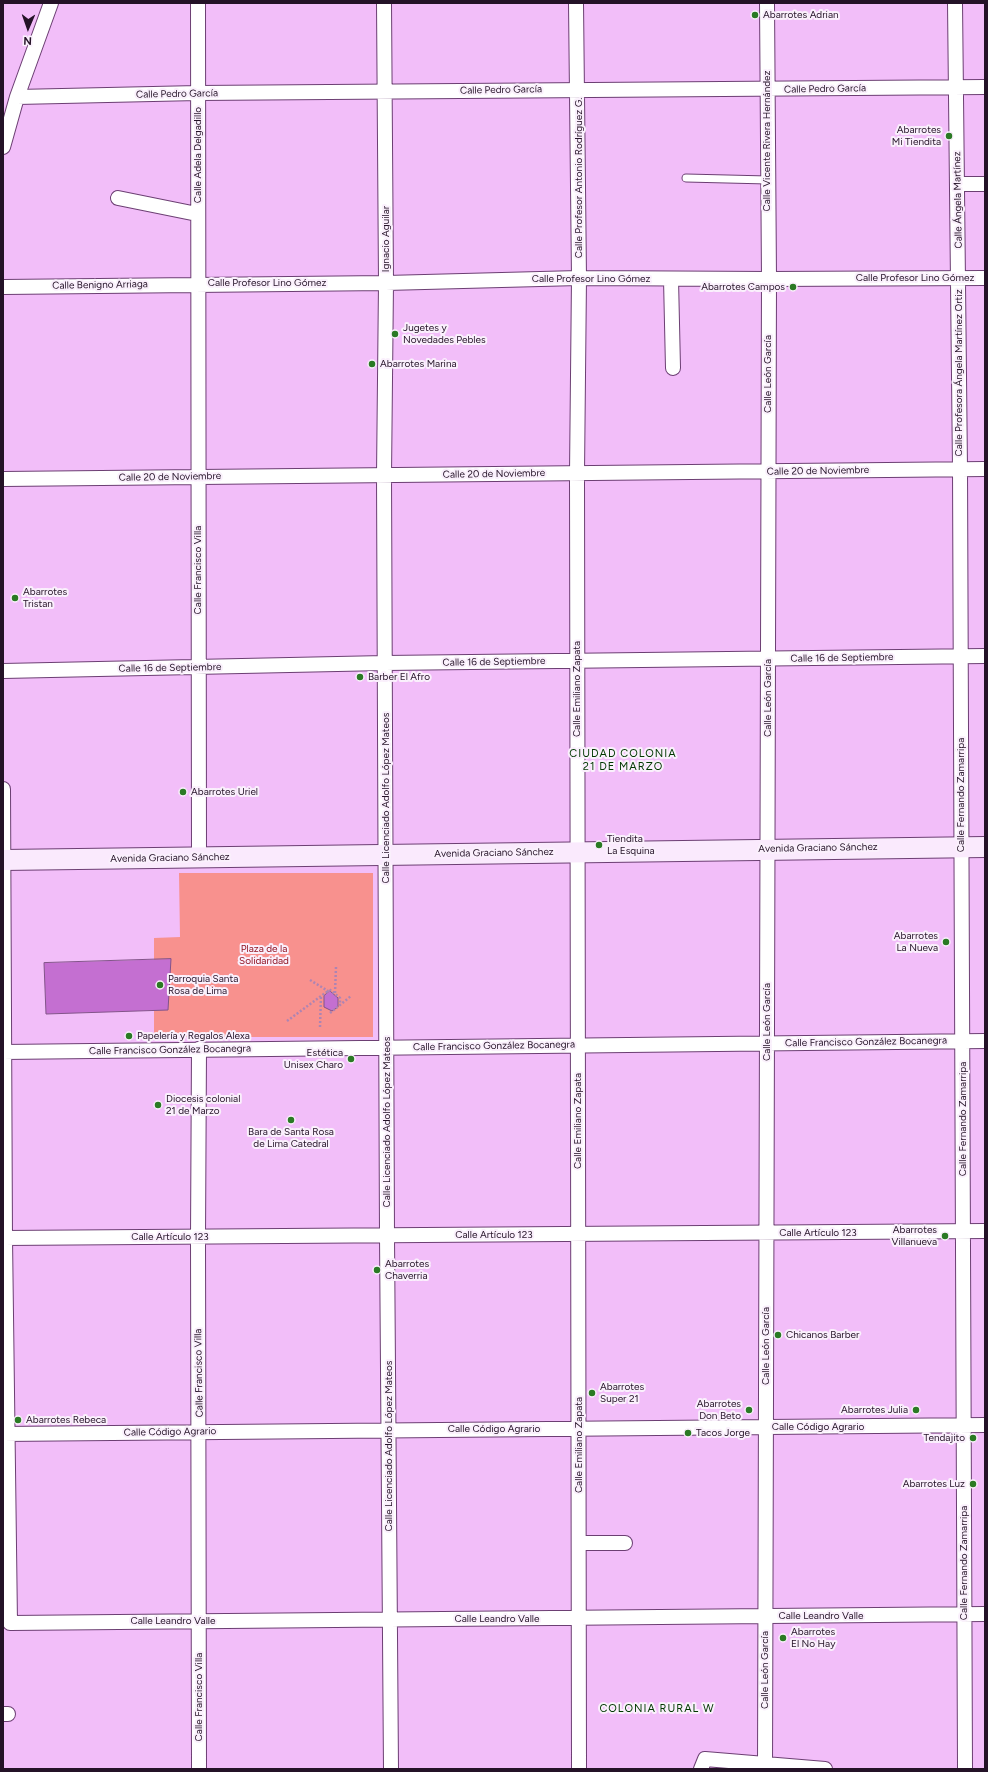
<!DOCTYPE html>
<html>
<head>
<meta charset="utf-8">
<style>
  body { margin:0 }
  #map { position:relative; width:988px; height:1772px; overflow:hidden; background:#f2bef9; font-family:Figtree,sans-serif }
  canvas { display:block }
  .frame { position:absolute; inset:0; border:4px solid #241227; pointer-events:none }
  .north { position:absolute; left:8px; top:8px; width:40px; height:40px; -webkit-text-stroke:3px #faf0fc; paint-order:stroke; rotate:182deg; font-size:11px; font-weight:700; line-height:16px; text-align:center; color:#241227 }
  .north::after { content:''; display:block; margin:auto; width:14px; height:18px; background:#241227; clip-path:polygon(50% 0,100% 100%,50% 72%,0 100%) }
</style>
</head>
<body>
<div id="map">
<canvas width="988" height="1772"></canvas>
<div class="frame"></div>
<div class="north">N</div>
</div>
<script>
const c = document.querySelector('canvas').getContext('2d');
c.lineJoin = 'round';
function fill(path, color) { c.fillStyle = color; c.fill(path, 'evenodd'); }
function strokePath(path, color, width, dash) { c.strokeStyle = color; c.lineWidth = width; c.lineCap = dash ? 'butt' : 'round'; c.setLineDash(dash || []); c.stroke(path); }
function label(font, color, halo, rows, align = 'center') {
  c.font = font + ' Figtree,sans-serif'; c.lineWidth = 4; c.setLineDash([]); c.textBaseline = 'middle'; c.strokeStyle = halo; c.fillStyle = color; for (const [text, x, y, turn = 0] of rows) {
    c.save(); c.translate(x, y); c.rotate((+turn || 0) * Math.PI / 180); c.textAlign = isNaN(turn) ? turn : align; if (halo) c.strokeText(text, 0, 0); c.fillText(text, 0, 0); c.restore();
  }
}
const green = new Path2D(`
  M179 873H373V1037H154V938L180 937Z`);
const building = new Path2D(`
  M171 959 168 1010 46 1014 44 963Z
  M330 991 338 998V1007L332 1011 324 1007V996Z`);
const path = new Path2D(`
  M310 980 328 991 329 989 340 998V1005
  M335 993 336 967
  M330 1013 351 996
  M287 1021 328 991
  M320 1027 321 996`);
const lane = new Path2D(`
  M686 178 768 180`);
const street = new Path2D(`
  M198 3 199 857
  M384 3 386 283 384 475 387 1236 391 1769
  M576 3 579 278 577 473 579 1769
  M955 3 960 469 965 1769
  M17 97 198 93 985 87
  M3 147 17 97 51 3
  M958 184H985
  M118 198 197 214
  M671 279 673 368
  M3 287 386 283 579 278 769 279 985 278
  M3 479 985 469
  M3 671 385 663 985 656
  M3 789 5 1238 10 1623 985 1614
  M3 1052 985 1041
  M3 1238 985 1231
  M3 1434 985 1425
  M579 1543H625
  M3 1714H8
  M765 1764 769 279 767 3
  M199 1769 198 1237 199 1049
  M701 1769 705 1759 825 1769`);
const secondary = new Path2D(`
  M3 860 985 847`);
const markers = [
  [755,15,4,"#2a7a24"],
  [949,136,4,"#2a7a24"],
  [793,287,4,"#2a7a24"],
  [395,334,4,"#2a7a24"],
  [372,364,4,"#2a7a24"],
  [15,598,4,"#2a7a24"],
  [360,677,4,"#2a7a24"],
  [183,792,4,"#2a7a24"],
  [599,845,4,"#2a7a24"],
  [946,942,4,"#2a7a24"],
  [160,985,4,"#2a7a24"],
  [129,1036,4,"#2a7a24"],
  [351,1059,4,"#2a7a24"],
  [158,1105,4,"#2a7a24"],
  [291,1120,4,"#2a7a24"],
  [945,1236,4,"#2a7a24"],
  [377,1270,4,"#2a7a24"],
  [778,1335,4,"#2a7a24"],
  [592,1393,4,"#2a7a24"],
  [749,1410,4,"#2a7a24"],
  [916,1410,4,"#2a7a24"],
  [18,1420,4,"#2a7a24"],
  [688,1433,4,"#2a7a24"],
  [973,1438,4,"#2a7a24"],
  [973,1484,4,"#2a7a24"],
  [783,1638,4,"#2a7a24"]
];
const poiNames = [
  ["Abarrotes Adrian",763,15],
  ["Abarrotes",941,130,"right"],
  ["Mi Tiendita",941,142,"right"],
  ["Abarrotes Campos",785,287,"right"],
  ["Jugetes y",403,328],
  ["Novedades Pebles",403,340],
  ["Abarrotes Marina",380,364],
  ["Abarrotes",23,592],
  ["Tristan",23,604],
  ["Barber El Afro",368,677],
  ["Abarrotes Uriel",191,792],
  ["Tiendita",607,839],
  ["La Esquina",607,851],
  ["Abarrotes",938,936,"right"],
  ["La Nueva",938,948,"right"],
  ["Parroquia Santa",168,979],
  ["Rosa de Lima",168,991],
  ["Papelería y Regalos Alexa",137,1036],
  ["Estética",343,1053,"right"],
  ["Unisex Charo",343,1065,"right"],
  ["Diocesis colonial",166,1099],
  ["21 de Marzo",166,1111],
  ["Bara de Santa Rosa",291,1132,"center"],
  ["de Lima Catedral",291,1144,"center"],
  ["Abarrotes",937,1230,"right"],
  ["Villanueva",937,1242,"right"],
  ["Abarrotes",385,1264],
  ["Chaverria",385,1276],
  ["Chicanos Barber",786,1335],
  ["Abarrotes",600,1387],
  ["Super 21",600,1399],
  ["Abarrotes",741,1404,"right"],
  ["Don Beto",741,1416,"right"],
  ["Abarrotes Julia",908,1410,"right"],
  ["Abarrotes Rebeca",26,1420],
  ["Tacos Jorge",696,1433],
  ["Tendajito",965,1438,"right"],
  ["Abarrotes Luz",965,1484,"right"],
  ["Abarrotes",791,1632],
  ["El No Hay",791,1644]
];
const streetNames = [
  ["Calle Pedro García",825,89,-1],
  ["Calle Pedro García",501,90,-1],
  ["Calle Pedro García",177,94,-1],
  ["Calle Vicente Rivera Hernández",767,141,-90],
  ["Calle Adela Delgadillo",198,155,-90],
  ["Calle Profesor Antonio Rodríguez G.",579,178,-90],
  ["Calle Ángela Martínez",958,200,-91],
  ["Ignacio Aguilar",386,239,-90],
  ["Calle Profesor Lino Gómez",915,278],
  ["Calle Profesor Lino Gómez",591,279],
  ["Calle Profesor Lino Gómez",267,283],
  ["Calle Benigno Arriaga",100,285,-1],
  ["Calle Profesora Ángela Martínez Ortiz",959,373,-90],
  ["Calle León García",768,374,-90],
  ["Calle 20 de Noviembre",818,471,-1],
  ["Calle 20 de Noviembre",494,474,-1],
  ["Calle 20 de Noviembre",170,477,-1],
  ["Calle Francisco Villa",198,570,-90],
  ["Calle 16 de Septiembre",842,658,-1],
  ["Calle 16 de Septiembre",494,662,-1],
  ["Calle 16 de Septiembre",170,668,-1],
  ["Calle Emiliano Zapata",577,689,-90],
  ["Calle León García",768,698,-90],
  ["Calle Fernando Zamarripa",961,795,-90],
  ["Calle Licenciado Adolfo López Mateos",386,798,-90],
  ["Avenida Graciano Sánchez",818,848,-1],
  ["Avenida Graciano Sánchez",494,853,-1],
  ["Avenida Graciano Sánchez",170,858,-1],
  ["Calle León García",767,1022,-90],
  ["Calle Francisco González Bocanegra",866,1042,-1],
  ["Calle Francisco González Bocanegra",494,1046,-1],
  ["Calle Francisco González Bocanegra",170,1050,-1],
  ["Calle Fernando Zamarripa",963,1119,-90],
  ["Calle Emiliano Zapata",578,1121,-90],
  ["Calle Licenciado Adolfo López Mateos",387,1122,-90],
  ["Calle Artículo 123",818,1233],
  ["Calle Artículo 123",494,1235],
  ["Calle Artículo 123",170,1237],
  ["Calle León García",766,1346,-90],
  ["Calle Francisco Villa",199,1373,-91],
  ["Calle Código Agrario",818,1427],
  ["Calle Código Agrario",494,1429],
  ["Calle Código Agrario",170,1432,-1],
  ["Calle Emiliano Zapata",579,1445,-90],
  ["Calle Licenciado Adolfo López Mateos",389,1446,-90],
  ["Calle Fernando Zamarripa",964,1563,-90],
  ["Calle Leandro Valle",821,1616],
  ["Calle Leandro Valle",497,1619],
  ["Calle Leandro Valle",173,1621],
  ["Calle León García",765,1670,-90],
  ["Calle Francisco Villa",199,1697,-90]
];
const parkNames = [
  ["Plaza de la",264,949],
  ["Solidaridad",264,961]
];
const neighbourhoodNames = [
  ["CIUDAD COLONIA",623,754],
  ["21 DE MARZO",623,767],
  ["COLONIA RURAL W",657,1709]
];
fill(green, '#f8918e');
fill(building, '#c46fd1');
strokePath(building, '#825489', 1);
strokePath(lane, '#6c3f73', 9);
strokePath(street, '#6c3f73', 16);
strokePath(secondary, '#6c3f73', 22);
strokePath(path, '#ad84b3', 2.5, [2, 2]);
strokePath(lane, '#fff', 7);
strokePath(street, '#fff', 14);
strokePath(secondary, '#faeafd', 20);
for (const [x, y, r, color] of markers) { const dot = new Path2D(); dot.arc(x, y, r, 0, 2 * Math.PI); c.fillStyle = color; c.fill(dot); strokePath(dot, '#faf0fc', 1.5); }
label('10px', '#241227', '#faf0fc', poiNames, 'left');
label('10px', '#241227', '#faf0fc', streetNames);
label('10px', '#901322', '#faf0fc', parkNames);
c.letterSpacing = '1px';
label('11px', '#013800', '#faf0fc', neighbourhoodNames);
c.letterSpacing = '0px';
</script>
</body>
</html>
